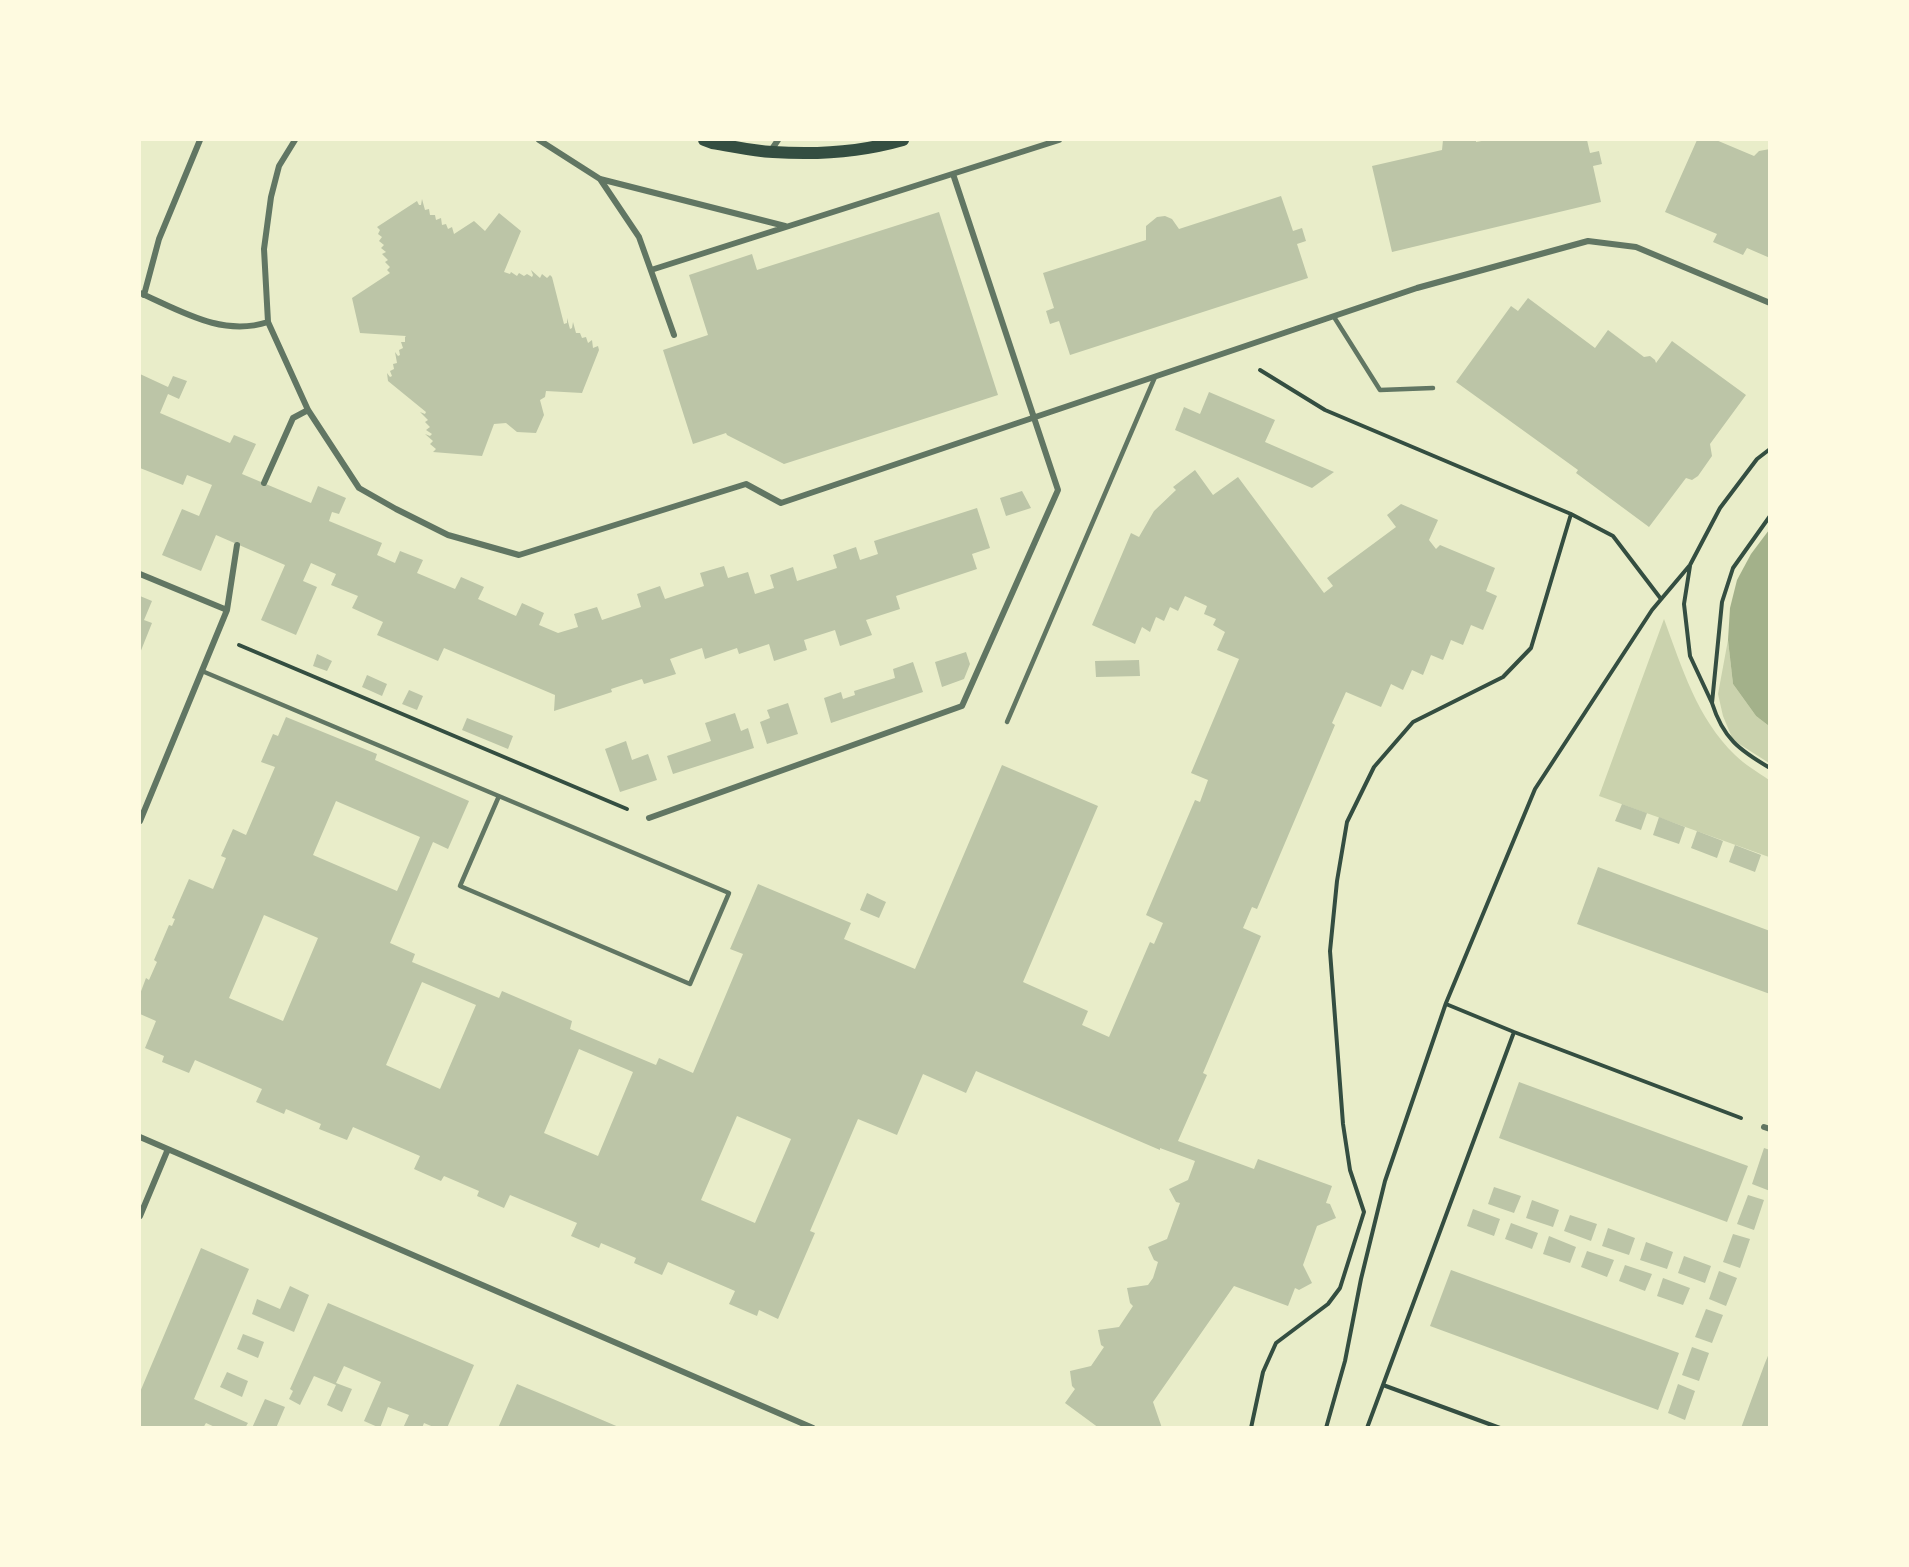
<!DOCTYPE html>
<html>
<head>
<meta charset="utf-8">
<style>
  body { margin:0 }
  #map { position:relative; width:1909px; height:1567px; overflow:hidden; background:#e9edc9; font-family:Figtree,sans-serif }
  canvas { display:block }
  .frame { position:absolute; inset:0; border:141px solid #fefae0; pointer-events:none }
</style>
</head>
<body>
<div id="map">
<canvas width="1909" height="1567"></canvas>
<div class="frame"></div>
</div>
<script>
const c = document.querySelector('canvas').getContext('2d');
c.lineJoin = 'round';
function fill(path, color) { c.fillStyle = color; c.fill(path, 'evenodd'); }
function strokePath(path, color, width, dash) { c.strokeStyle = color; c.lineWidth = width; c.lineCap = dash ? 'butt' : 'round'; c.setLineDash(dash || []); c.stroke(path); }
const green = new Path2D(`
  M1664 619C1682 668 1697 718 1735 755 1745 765 1758 772 1769 780V857L1599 796Z
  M1728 640 1733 684 1756 716 1769 726V763L1733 740 1723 716 1718 694Z`);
const water = new Path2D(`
  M1769 530V726L1756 716 1733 684 1728 640 1730 608 1737 580 1751 554Z`);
const building = new Path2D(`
  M1443 140H1476V142L1487 140H1587L1590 153 1599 151 1602 164 1593 166 1601 202 1392 252 1372 166 1442 150Z
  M1697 140H1716L1754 156 1759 151 1770 149V258L1747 248 1743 255 1713 242 1717 234 1665 212Z
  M1281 196 1293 231 1302 228 1306 241 1297 244 1308 278 1070 355 1059 321 1050 324 1046 311 1054 308 1043 273 1146 240V226L1157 217 1165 216 1172 219 1179 229Z
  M422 199 425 210 429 209 430 215H435L436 220 441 218 442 225 446 224 448 229 452 227 454 234 474 221 485 231 499 213 521 231 504 272 510 274 511 272 517 276 519 273 524 276 527 274 532 277 533 275 531 270 540 278 542 274 547 278 550 275 552 277 564 324 567 323V318L570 329 572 328 573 322 576 333H580L582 338 586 337 588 343 592 340 593 348 598 346 599 350 582 393 546 391 545 397 540 400 544 415 536 433 517 432 506 423 494 424 482 456 433 452 436 449 430 444 433 441 425 434 430 436 432 434 426 430 430 427 425 422 428 420 420 412 425 414 426 412 388 381 387 373 390 377 392 376 390 371 394 369 393 364 397 363 395 352 398 356 400 355 399 350 403 348 401 342H405V337L406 336 360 333 352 298 390 273 387 270 390 267 385 262 388 260 382 254 386 252 381 248 384 245 379 241 382 237 378 234 380 230 377 227 417 201 419 205H421Z
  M939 212 998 395 784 464 727 435 726 433 693 444 663 350 708 335 689 275 752 254 757 270Z
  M1528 298 1595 348 1608 330 1644 357 1650 356 1655 360 1656 363 1672 341 1746 395 1710 444 1712 456 1698 476 1692 480 1686 478 1649 527 1576 473 1578 470 1456 382 1511 306 1518 311Z
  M140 374 168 387 173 376 187 381 179 399 168 394 160 413 230 443 234 435 256 444 242 474 311 503 318 486 346 498 339 514 332 512 329 521 382 543 377 555 395 563 400 551 423 560 417 573 455 589 461 577 484 587 478 599 516 616 522 603 544 613 539 625 558 633 578 627 574 614 597 607 602 620 641 607 637 594 660 586 665 599 704 586 700 573 724 566 728 578 748 572 755 594 774 588 770 575 793 567 797 581 837 568 833 555 856 547 860 560 878 554 874 541 977 508 990 548 972 554 977 569 896 596 900 609 866 620 872 635 840 646 835 630 804 640 807 650 774 661 769 644 739 654 737 648 705 659 702 648 670 659 676 674 644 684 642 679 611 689 612 692 554 711 555 695 444 648 438 661 377 635 383 622 352 608 358 596 331 585 336 574 311 563 303 581 317 587 296 635 261 620 285 565 216 535 201 571 162 555 182 509 199 516 212 485 187 475 183 485 140 468Z
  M1209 392 1275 420 1265 442 1334 472 1312 488 1175 430 1184 407 1200 414Z
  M1195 470 1213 495 1238 477 1324 593 1333 586 1327 578 1396 527 1387 515 1401 504 1438 520 1429 540 1436 549 1440 545 1495 568 1486 591 1497 596 1483 630 1471 625 1463 645 1451 640 1443 660 1431 655 1423 675 1412 670 1403 690 1391 684 1381 707 1346 692 1332 723 1335 725 1257 909 1252 907 1243 928 1261 936 1203 1073 1207 1075 1178 1141 1254 1169 1258 1159 1332 1186 1326 1203 1330 1204 1336 1218 1317 1226 1303 1265 1312 1283 1299 1290 1295 1288 1288 1306 1234 1286 1153 1402 1162 1428H1099L1065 1403 1075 1389 1072 1386 1070 1371 1091 1366 1104 1347 1101 1345 1098 1330 1119 1327 1133 1306 1130 1303 1127 1288 1148 1285 1153 1278 1158 1262 1154 1260 1148 1247 1167 1239 1180 1203 1176 1202 1169 1189 1188 1180 1195 1161 1160 1148V1150L976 1071 966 1093 923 1074 897 1135 858 1119 810 1231 815 1233 778 1319 759 1310 757 1316 729 1304 735 1291 668 1262 662 1275 634 1263 636 1258 601 1243 599 1248 571 1236 577 1223 510 1195 504 1208 477 1196 479 1191 444 1176 441 1181 414 1169 420 1156 353 1127 347 1140 319 1129 321 1124 286 1109 284 1114 256 1102 262 1089 195 1060 189 1073 162 1062 164 1056 145 1048 156 1021 140 1014V994L146 978 149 980 157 962 154 960 169 925 172 926 175 919 172 918 189 879 213 889 226 858 221 856 233 829 246 835 275 767 261 762 273 734 278 736 286 717 377 754 375 760 469 801 448 849 433 842 390 943 415 954 412 962 499 998 502 991 572 1021 570 1029 656 1065 659 1058 693 1073 743 954 730 949 758 884 851 923 844 939 915 969 1002 765 1098 806 1023 982 1088 1011 1082 1025 1109 1037 1150 942 1154 944 1163 923 1146 915 1195 800 1200 802 1208 780 1191 773 1239 659 1217 650 1225 632 1213 625 1216 619 1204 614 1207 606 1185 596 1178 611 1170 607 1164 621 1156 617 1150 632 1142 627 1135 644 1092 625 1131 533 1139 537 1154 511 1176 490 1173 487ZM336 801 420 837 397 891 313 855ZM264 915 318 938 283 1021 229 998ZM422 982 476 1005 440 1089 386 1065ZM579 1049 633 1072 598 1156 544 1133ZM737 1116 791 1139 755 1223 701 1200Z
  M1022 491 1031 508 1006 516 1000 498Z
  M140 596 152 601 144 620 152 623 140 653Z
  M966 652 970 664 964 679 942 687 935 662Z
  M317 654 332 661 327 671 313 666Z
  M1139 660 1140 676 1096 677 1095 661Z
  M913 662 923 692 831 723 824 698 841 692 843 699 855 695 854 691 895 678 893 669Z
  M367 675 387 684 382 696 362 687Z
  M409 690 423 696 417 710 402 704Z
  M788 703 798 734 767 744 760 722 770 718 767 710Z
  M735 713 741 731 748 728 754 748 673 774 667 756 711 741 705 723Z
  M467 718 513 736 508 749 462 730Z
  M626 741 632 760 648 754 657 780 620 792 605 749Z
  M1622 804 1647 813 1641 830 1615 821Z
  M1659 817 1685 827 1679 844 1653 835Z
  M1697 831 1723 841 1717 858 1691 848Z
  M1735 845 1761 855 1755 872 1729 862Z
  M1598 867 1770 931V994L1577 924Z
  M867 893 886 902 879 918 860 910Z
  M1519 1082 1748 1166 1727 1222 1499 1138Z
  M1764 1148 1770 1150V1191L1752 1184Z
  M1494 1187 1521 1196 1514 1213 1488 1204Z
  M1748 1195 1764 1200 1754 1230 1737 1224Z
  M1532 1200 1559 1210 1553 1227 1526 1218Z
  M1473 1209 1500 1219 1494 1236 1467 1226Z
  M1570 1215 1597 1224 1591 1241 1564 1231Z
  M1511 1223 1538 1233 1532 1249 1505 1239Z
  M1608 1228 1635 1238 1629 1255 1602 1246Z
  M1733 1234 1750 1239 1740 1268 1723 1262Z
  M1549 1236 1576 1247 1570 1263 1543 1254Z
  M1646 1242 1673 1252 1667 1269 1640 1260Z
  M201 1248 249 1269 194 1399 248 1423 245 1428H217L206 1423 203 1428H140V1392Z
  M1587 1251 1614 1260 1607 1277 1581 1267Z
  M1684 1256 1711 1266 1705 1283 1678 1273Z
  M1625 1265 1652 1274 1645 1291 1619 1281Z
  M1451 1270 1679 1353 1658 1410 1430 1326Z
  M1719 1271 1737 1278 1726 1306 1709 1299Z
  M1663 1278 1690 1288 1683 1305 1657 1296Z
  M290 1286 309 1295 294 1332 252 1314 257 1299 280 1309Z
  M328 1303 474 1365 447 1428H436L424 1423 422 1428H403L409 1415 388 1407 380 1428 364 1421 381 1382 344 1366 336 1383 352 1389 342 1412 327 1405 336 1385 314 1376 300 1405 289 1399 293 1391 290 1389Z
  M1706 1309 1723 1315 1712 1343 1695 1337Z
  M243 1334 264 1342 258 1358 237 1349Z
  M1692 1347 1709 1353 1699 1381 1682 1375Z
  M1770 1351V1428H1741L1765 1363Z
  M227 1372 248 1381 242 1397 220 1387Z
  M517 1384 553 1399 621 1428H498Z
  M1678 1384 1695 1391 1685 1420 1668 1413Z
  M265 1399 285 1407 276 1428H252Z`);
const path = new Path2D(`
  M1260 370 1325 410 1571 514 1613 536 1661 599
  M1690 566 1684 604 1690 656 1712 703 1722 602 1733 568 1770 516
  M239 645 627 809
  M1712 703C1723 738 1739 750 1770 768
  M1446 1004 1514 1032 1741 1118
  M1383 1385 1500 1428
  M1251 1428 1263 1372 1276 1343 1328 1304 1340 1288 1364 1212 1350 1170 1343 1124 1330 951 1337 881 1347 822 1374 767 1413 722 1503 677 1531 648 1571 514
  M1326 1428 1345 1361 1361 1279 1385 1181 1446 1003 1535 789 1652 610 1690 565 1720 508 1757 459 1770 449
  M1367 1428 1514 1032`);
const service = new Path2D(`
  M1334 317 1380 390 1433 388
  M202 671 729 893 690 984 460 886 499 796
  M1007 722 1155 377`);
const minor = new Path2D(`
  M295 140 279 166 271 197 264 249 268 322 308 410 359 488 396 509 448 535 519 555 746 484 781 503 1417 288 1588 241 1636 247 1770 303
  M539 140 600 179 785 226
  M770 152 778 140
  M600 179 639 237 674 335
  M651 270 1059 140
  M140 293C181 311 222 337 268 322
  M144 295 159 239 200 140
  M264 483 293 418 308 410
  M140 574 227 610
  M649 818 962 706 1058 490 953 174
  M140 821 227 610 237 545
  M1764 1127 1770 1129
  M140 1137 813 1428
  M140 1216 168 1149`);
const secondary = new Path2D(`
  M704 140 712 143C732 146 752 151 773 152 816 155 861 152 903 140`);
fill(green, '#cad2ad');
fill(water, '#a3b18a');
fill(building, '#bcc5a7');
strokePath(path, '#344e41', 4);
strokePath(service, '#617663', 4.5);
strokePath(minor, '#617663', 6);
strokePath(secondary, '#344e41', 12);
</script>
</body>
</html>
